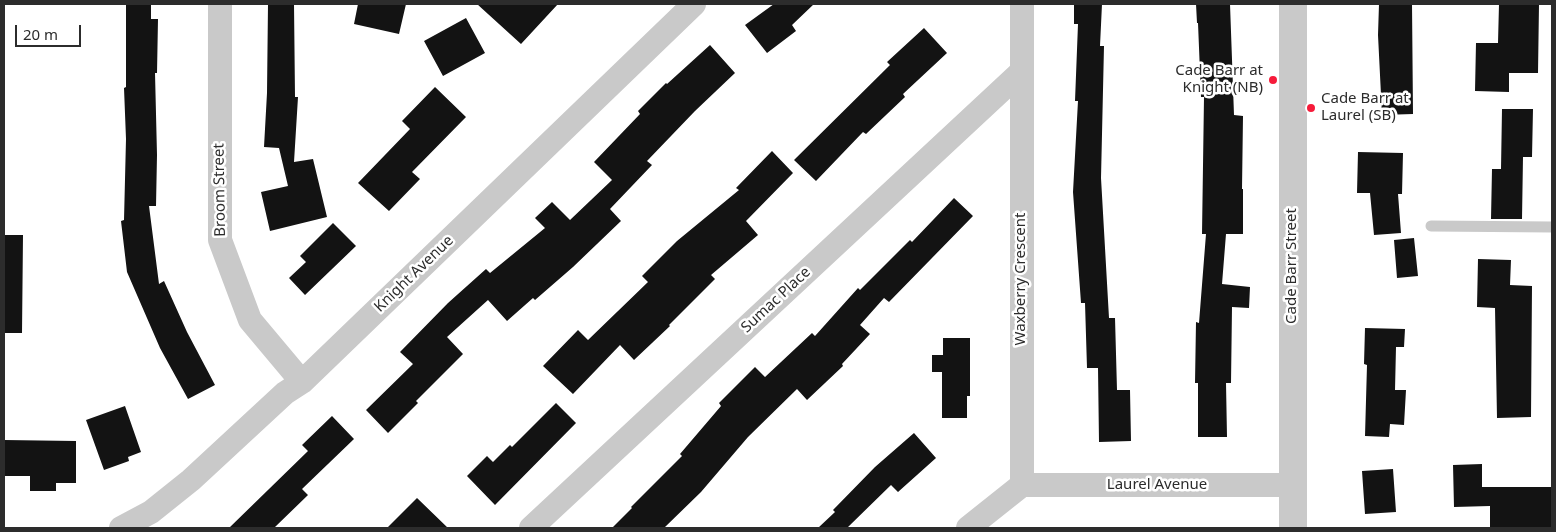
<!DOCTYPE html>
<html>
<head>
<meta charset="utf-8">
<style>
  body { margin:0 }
  #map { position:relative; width:1556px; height:532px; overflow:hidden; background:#fff; font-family:"Noto Sans",sans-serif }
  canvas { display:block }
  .frame { position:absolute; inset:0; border:5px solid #2c2c2c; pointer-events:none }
  .scale { position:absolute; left:15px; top:25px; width:66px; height:22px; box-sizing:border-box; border:2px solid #2c2c2c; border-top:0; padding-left:6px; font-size:15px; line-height:18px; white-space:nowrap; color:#2c2c2c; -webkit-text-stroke:4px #fff; paint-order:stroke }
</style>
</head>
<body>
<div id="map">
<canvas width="1556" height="532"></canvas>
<div class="frame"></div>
<div class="scale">20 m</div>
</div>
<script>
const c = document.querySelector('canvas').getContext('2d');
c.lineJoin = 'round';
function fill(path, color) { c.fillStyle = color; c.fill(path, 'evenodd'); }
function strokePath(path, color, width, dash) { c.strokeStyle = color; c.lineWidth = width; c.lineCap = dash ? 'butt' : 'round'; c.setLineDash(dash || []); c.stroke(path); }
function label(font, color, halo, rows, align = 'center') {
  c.font = font + ' "Noto Sans",sans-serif'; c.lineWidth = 5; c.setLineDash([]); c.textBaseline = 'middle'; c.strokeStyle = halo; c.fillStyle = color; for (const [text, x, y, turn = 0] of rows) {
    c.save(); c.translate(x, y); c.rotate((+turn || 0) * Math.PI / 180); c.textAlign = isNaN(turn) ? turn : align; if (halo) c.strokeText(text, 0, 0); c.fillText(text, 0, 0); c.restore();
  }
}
const building = new Path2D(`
  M126 4H151V19H158L157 73H155L157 155 156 206H149L159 284 164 281 187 332 215 385 188 399 160 348 127 272 121 221 124 220 126 139 124 88 126 87Z
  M268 4H294L295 97H298L294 162 313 159 327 217 270 231 261 192 288 186 279 148 264 147 267 93Z
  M358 4H406L399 34 354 24Z
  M477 4H558L521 44Z
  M774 4H814L792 25 796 31 767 53 745 25Z
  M1074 4H1102L1100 46H1104L1101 178 1109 318H1115L1117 390H1130L1131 441 1099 442 1098 368H1087L1085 303H1081L1073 192 1078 101H1075L1078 24H1074Z
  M1196 4H1230L1234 115 1243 116 1242 189H1243V234H1226L1222 284 1250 287 1249 308 1232 307 1231 383H1226L1227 437H1198V383H1195L1196 322 1199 323 1206 234H1202L1204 97H1201L1198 23H1197Z
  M1379 4H1412L1413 114 1382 115 1378 35Z
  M1499 4H1539L1538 73H1509V92L1475 91 1476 43H1498Z
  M466 18 485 53 443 76 424 41Z
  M924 28 947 53 903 94 905 97 866 134 863 132 816 181 794 160 890 65 887 62Z
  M710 45 735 73 695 111 647 161 652 165 610 209 621 221 573 267 535 300 533 298 507 321 488 300 447 337 463 354 416 401 418 403 388 433 366 410 413 364 400 352 448 303 486 269 490 273 545 228 535 218 552 202 570 220 612 180 594 162 640 114 638 111 666 83 667 84Z
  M435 87 466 117 412 172 420 179 389 211 358 183 410 129 402 121Z
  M1502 109H1533L1532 157H1523L1522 219H1491L1492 169H1501Z
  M772 151 793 173 746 221 758 235 711 275 715 279 669 325 670 326 634 360 620 345 573 394 543 366 578 330 588 340 648 282 642 276 677 241 739 190 736 188Z
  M1358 152 1403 153 1402 194H1398L1401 233 1374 235 1370 193H1357Z
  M954 198 973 216 889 302 884 298 860 325 870 334 842 364 843 366 807 400 797 389 748 437 701 492 664 528H612L632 508 631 507 682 456 680 454 721 406 719 403 755 367 765 377 812 333 815 336 858 288 860 290 910 240 912 242Z
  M333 223 356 246 305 295 289 278 306 262 300 256Z
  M4 235H23L22 333H4Z
  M1414 238 1418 276 1397 278 1394 240Z
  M1478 259 1511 260 1510 285 1532 286 1531 417 1497 418 1495 308 1477 307Z
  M1365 328 1405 329 1404 347H1396L1395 390H1406L1404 425 1390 424 1389 437 1365 436 1367 365 1364 364Z
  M943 338H970V396H967V418H942V372H932V355H943Z
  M556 403 576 423 495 505 467 476 487 456 493 462 510 445 512 447Z
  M125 406 141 452 128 457 129 461 104 470 86 420Z
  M332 416 354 439 302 489 308 495 274 528H229L308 451 302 445Z
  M914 433 936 458 898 492 891 485 847 528H818L835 512 833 510 875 467Z
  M4 440 76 441V483H56V491H30V476H4Z
  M1482 464V487H1552V528H1490V506L1454 507 1453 465Z
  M1393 469 1396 512 1365 514 1362 471Z
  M417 498 448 528H387Z`);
const service = new Path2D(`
  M1431 226 1552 227`);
const minor = new Path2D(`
  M220 4V240L250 320 302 382
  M1022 485V4
  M1022 485H1292
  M121 528 151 512 191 480 285 393 302 382 694 4
  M531 528 1021 72
  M968 528 1022 485`);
const tertiary = new Path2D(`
  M1293 528V4`);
const markers = [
  [1273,80,5,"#f61b3a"],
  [1311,108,5,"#f61b3a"]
];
const poiNames = [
  ["Cade Barr at",1263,71],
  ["Knight (NB)",1263,88],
  ["Cade Barr at",1321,99,"left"],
  ["Laurel (SB)",1321,116,"left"]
];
const streetNames = [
  ["Broom Street",220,190,-91],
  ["Cade Barr Street",1292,266,-90],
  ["Knight Avenue",414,274,-44],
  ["Waxberry Crescent",1021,279,-90],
  ["Sumac Place",776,300,-43],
  ["Laurel Avenue",1157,485]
];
fill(building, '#131313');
strokePath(service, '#c9c9c9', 11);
strokePath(minor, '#c9c9c9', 24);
strokePath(tertiary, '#c9c9c9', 28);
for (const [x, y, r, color] of markers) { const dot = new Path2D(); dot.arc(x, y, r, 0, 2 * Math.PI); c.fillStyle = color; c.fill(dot); strokePath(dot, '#fff', 2); }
label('15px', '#2c2c2c', '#fff', poiNames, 'right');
label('15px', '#2c2c2c', '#fff', streetNames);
</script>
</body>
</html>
